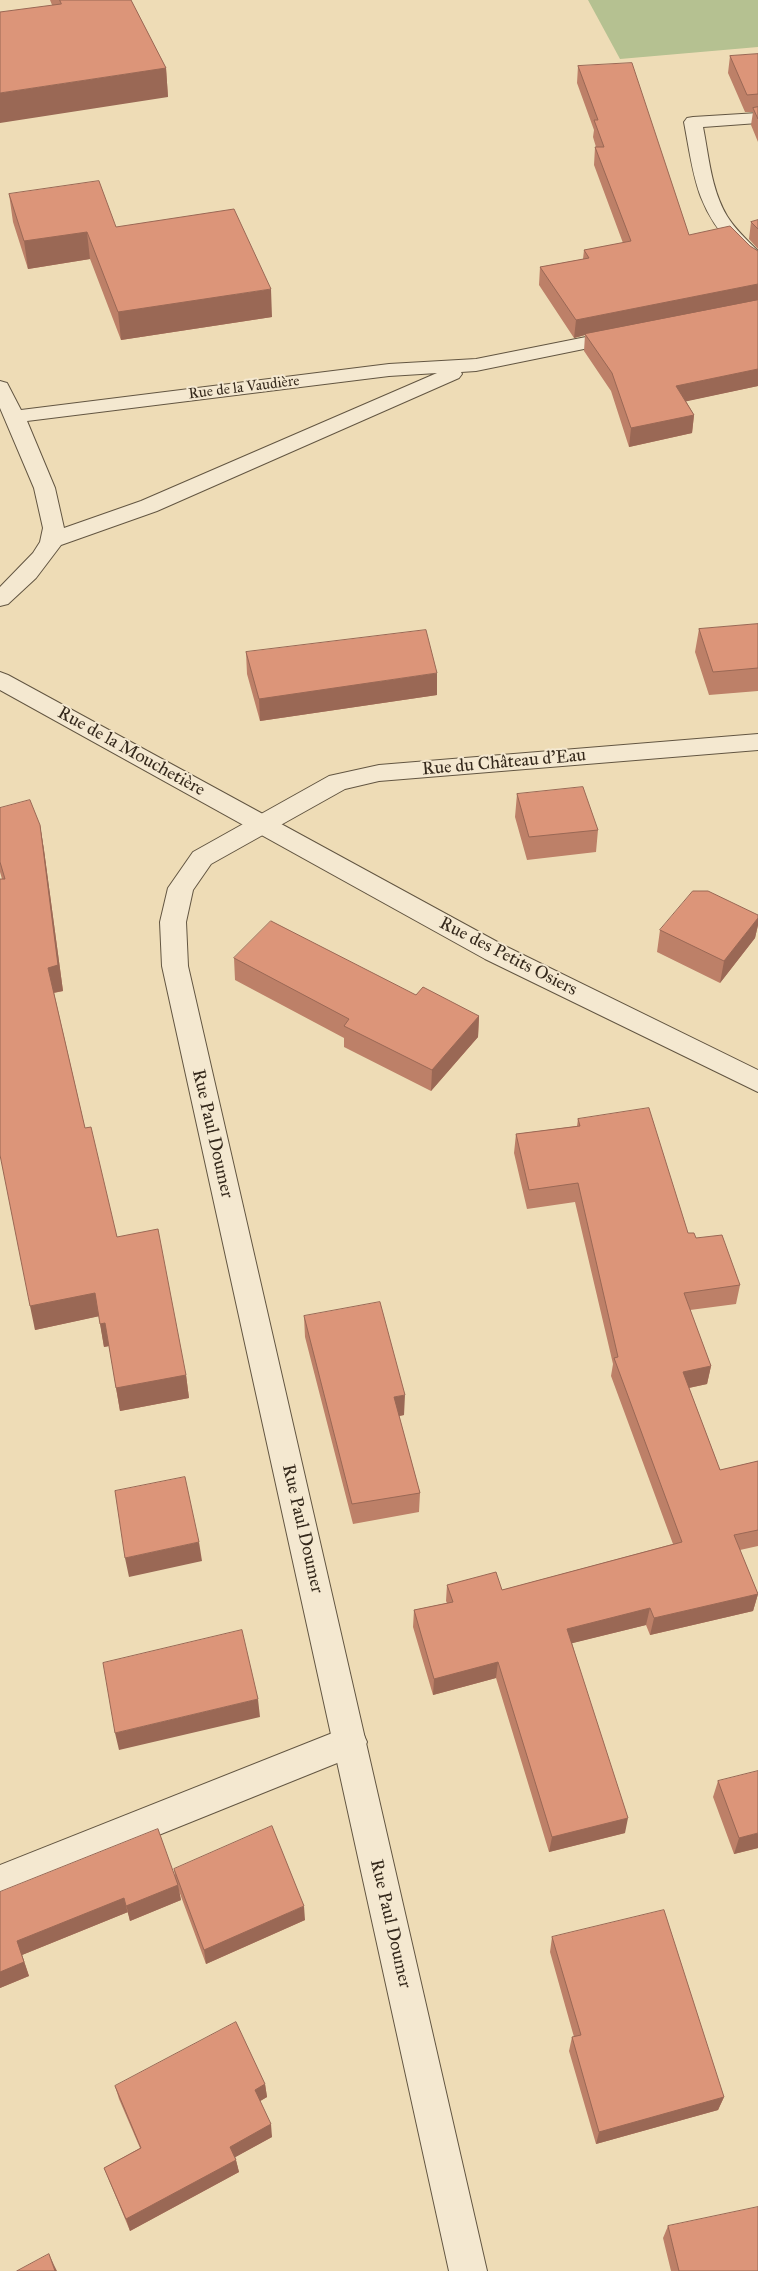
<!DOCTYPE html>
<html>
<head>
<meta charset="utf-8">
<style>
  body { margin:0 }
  canvas { display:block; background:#eedcb6 }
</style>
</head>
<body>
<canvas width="758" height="2271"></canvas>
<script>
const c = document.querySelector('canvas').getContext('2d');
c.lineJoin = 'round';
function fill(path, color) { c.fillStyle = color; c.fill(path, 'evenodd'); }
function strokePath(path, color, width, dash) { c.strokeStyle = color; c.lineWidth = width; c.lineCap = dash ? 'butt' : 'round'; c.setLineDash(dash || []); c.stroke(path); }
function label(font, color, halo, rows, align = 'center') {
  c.font = font + ' "IM FELL Great Primer",serif'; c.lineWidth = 4; c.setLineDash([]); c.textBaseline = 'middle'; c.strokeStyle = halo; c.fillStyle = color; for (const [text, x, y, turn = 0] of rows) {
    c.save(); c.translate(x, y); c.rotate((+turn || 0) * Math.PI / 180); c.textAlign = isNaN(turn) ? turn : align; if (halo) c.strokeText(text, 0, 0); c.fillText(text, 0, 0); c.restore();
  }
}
const green = new Path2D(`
  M588 0H758V47L620 59Z`);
const service = new Path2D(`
  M350 1726 362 1731 367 1742 362 1753 0 1899V1865Z`);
const minor = new Path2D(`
  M758 113V123L703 127C709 157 711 189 727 216 735 229 747 240 758 251V268C748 265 742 256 735 249 695 207 694 175 684 122L687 118 693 117Z
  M621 330 628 332 631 336 628 340 476 371 461 372 462 374 459 378 157 511 61 545 36 578 8 604 0 606V587L33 553 40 542 43 528 34 488 0 408V381L7 383 21 410 389 364 476 359ZM437 373 141 501 64 528 55 488 27 421 389 376Z
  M758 734V750L379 781 345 789 211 864 193 890 186 922 188 966 487 2271H449L162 966 160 922 168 888 193 852 329 776 379 765Z`);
const tertiary = new Path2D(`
  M0 672 8 675 503 945 758 1070V1092L485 959 0 690Z`);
const wall = new Path2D(`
  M50 0H131L166 68 168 97 52 5Z
  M758 54V142L751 125 753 112H745L728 73 730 56Z
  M578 66 689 235 750 246 758 251V386L686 401 694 415 692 433 629 447 611 391 584 351 585 335 574 338 539 285 540 267 583 259 584 250 623 243 594 165 595 147H596L593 137 594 130 577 83Z
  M9 194 116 227 272 317 121 340 90 259 28 269 13 222Z
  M758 220V249L749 239 751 222Z
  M758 624V691L709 695 695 652 699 629Z
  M246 652 437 695 260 721 247 674Z
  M517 794 598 830 596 852 527 860 515 817Z
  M0 808 40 825 44 850 63 991 54 993 85 1128 117 1237 186 1375 189 1398 120 1411 109 1346 104 1347 99 1316 35 1330 2 879 0 872Z
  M758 915V925L755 938 720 983 657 952 660 930Z
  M234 958 416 995 479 1016 478 1037 431 1091 344 1047V1038L235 980Z
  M578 1119 688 1233 696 1238 740 1285 736 1304 690 1310 711 1366 707 1384 689 1388 720 1470 758 1461V1546L740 1550 758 1594 753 1611 650 1635 646 1625 572 1643 625 1833 549 1852 496 1678 433 1695 413 1627 414 1610 447 1603 446 1601 447 1585 502 1590 673 1544 611 1376 613 1364 575 1202 527 1209 514 1153 516 1134 577 1126Z
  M304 1316 404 1415 399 1416 420 1493 419 1512 353 1524 305 1337Z
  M718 1781 758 1848 734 1854 713 1797Z
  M174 1869 305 1920 206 1964 179 1891 181 1900 130 1921 128 1912 22 1955 29 1976 0 1988V1892L175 1877Z
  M552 1937 724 2097 718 2110 596 2144 569 2051 572 2037H574L550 1952Z
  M265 2084 267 2097 260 2101 272 2137 235 2157 239 2172 130 2231 104 2168 140 2148 119 2099 115 2086Z
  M668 2226 758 2271H671L663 2238Z`);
const shadedWall = new Path2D(`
  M166 68 168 97 0 123V93Z
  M87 232 90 259 28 269 24 241Z
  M758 284V301L585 334V335L574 338 576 320Z
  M271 289 272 317 121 340 118 312Z
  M758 369V386L674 404 676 386Z
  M694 415 692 433 629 447 631 428Z
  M437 673V695L260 721 259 699Z
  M40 825 44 850 63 991 52 993 48 968Z
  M758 918V925L755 938 720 983 724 961Z
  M479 1016 478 1037 431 1091 432 1070Z
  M95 1293 100 1316 35 1330 30 1306Z
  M105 1323 109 1346 104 1347 100 1324Z
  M711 1366 707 1384 679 1390 683 1372Z
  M186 1375 189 1398 120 1411 116 1388Z
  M405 1395 404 1415 394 1417V1397Z
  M199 1542 202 1561 129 1577 125 1558Z
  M758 1594 753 1611 650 1635 654 1618Z
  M650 1608 646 1625 565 1645 567 1629Z
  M498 1662 496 1678 433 1695 434 1679Z
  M258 1699 260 1717 119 1750 115 1733Z
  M628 1818 625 1833 549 1852 552 1837Z
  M758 1833V1848L734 1854 739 1838Z
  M178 1885 181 1900 130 1921 126 1906Z
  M124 1898 128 1912 22 1955 29 1976 0 1988V1972L17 1941Z
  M304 1906 305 1920 206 1964 204 1950Z
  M265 2084 267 2097 257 2103 255 2090Z
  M724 2097 718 2110 596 2144 599 2132Z
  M271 2124 272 2137 232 2159 230 2147Z
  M236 2160 239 2172 130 2231 126 2219Z
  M49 2254 54 2265 57 2271H55Z`);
const building = new Path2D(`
  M60 0H131L166 68 0 93V12L61 4Z
  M758 54V94L747 95 730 56Z
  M632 63 689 235 730 226 750 246 758 251V284L576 320 540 267 589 258 584 250 631 241 595 147H604L594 120H598L578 66Z
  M758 107V119L753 108Z
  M99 181 116 227 234 209 271 289 118 312 87 232 24 241 9 194Z
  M758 220V229L751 222Z
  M758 300V369L676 386 694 415 631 428 612 373 585 334Z
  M758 624V668L713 672 699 629Z
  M426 630 437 673 259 699 246 652Z
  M583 787 598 830 529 837 517 794Z
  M30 800 40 825 58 965 48 968 85 1128 91 1127 117 1237 158 1229 186 1375 116 1388 105 1323 100 1324 95 1293 30 1306 0 1155V879H5L0 862V808Z
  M693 891H708L758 915V918L724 961 660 930Z
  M271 921 416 995 423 987 479 1016 432 1070 344 1026 349 1019 234 958Z
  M649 1108 688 1233H694L696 1238 722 1235 740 1285 684 1293 711 1366 683 1372 720 1470 758 1461V1530L734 1535 758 1594 654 1618 650 1608 567 1629 628 1818 552 1837 498 1662 434 1679 414 1610 453 1602 447 1585 496 1572 502 1590 682 1542 614 1358 618 1357 578 1183 529 1190 516 1134 580 1126 578 1119Z
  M380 1302 405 1395 394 1397 420 1493 352 1504 304 1316Z
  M185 1477 199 1542 125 1558 115 1491Z
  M242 1630 258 1699 115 1733 103 1663Z
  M758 1771V1833L739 1838 718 1781Z
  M272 1826 304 1906 204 1950 174 1869Z
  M158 1829 178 1885 126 1906 124 1898 17 1941 24 1962 0 1972V1892Z
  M664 1910 724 2097 599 2132 572 2037 581 2035 552 1937Z
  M236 2022 265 2084 255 2090 271 2124 230 2147 236 2160 126 2219 104 2168 141 2148 115 2086Z
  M758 2207V2271H679L668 2226Z
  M49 2254 55 2271H17Z`);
const farStreetnames = [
  ["Rue de la Vaudière",244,388,-7]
];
const streetNames = [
  ["Rue de la Mouchetière",131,752,29],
  ["Rue du Château d'Eau",504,763,-5],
  ["Rue des Petits Osiers",508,957,27],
  ["Rue Paul Doumer",212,1134,77],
  ["Rue Paul Doumer",302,1529,77],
  ["Rue Paul Doumer",390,1924,77]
];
fill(green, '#b5c191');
strokePath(service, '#635642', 2);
strokePath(minor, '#635642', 2);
strokePath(tertiary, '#635642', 2);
fill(service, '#f4e8d0');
fill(minor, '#f4e8d0');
fill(tertiary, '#f4e8d0');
fill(wall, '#bd8068');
fill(shadedWall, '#9a6855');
fill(building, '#dc9579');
strokePath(building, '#9a6855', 1);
label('15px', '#35291c', '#f4e8d0', farStreetnames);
label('18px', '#35291c', '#f4e8d0', streetNames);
</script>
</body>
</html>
